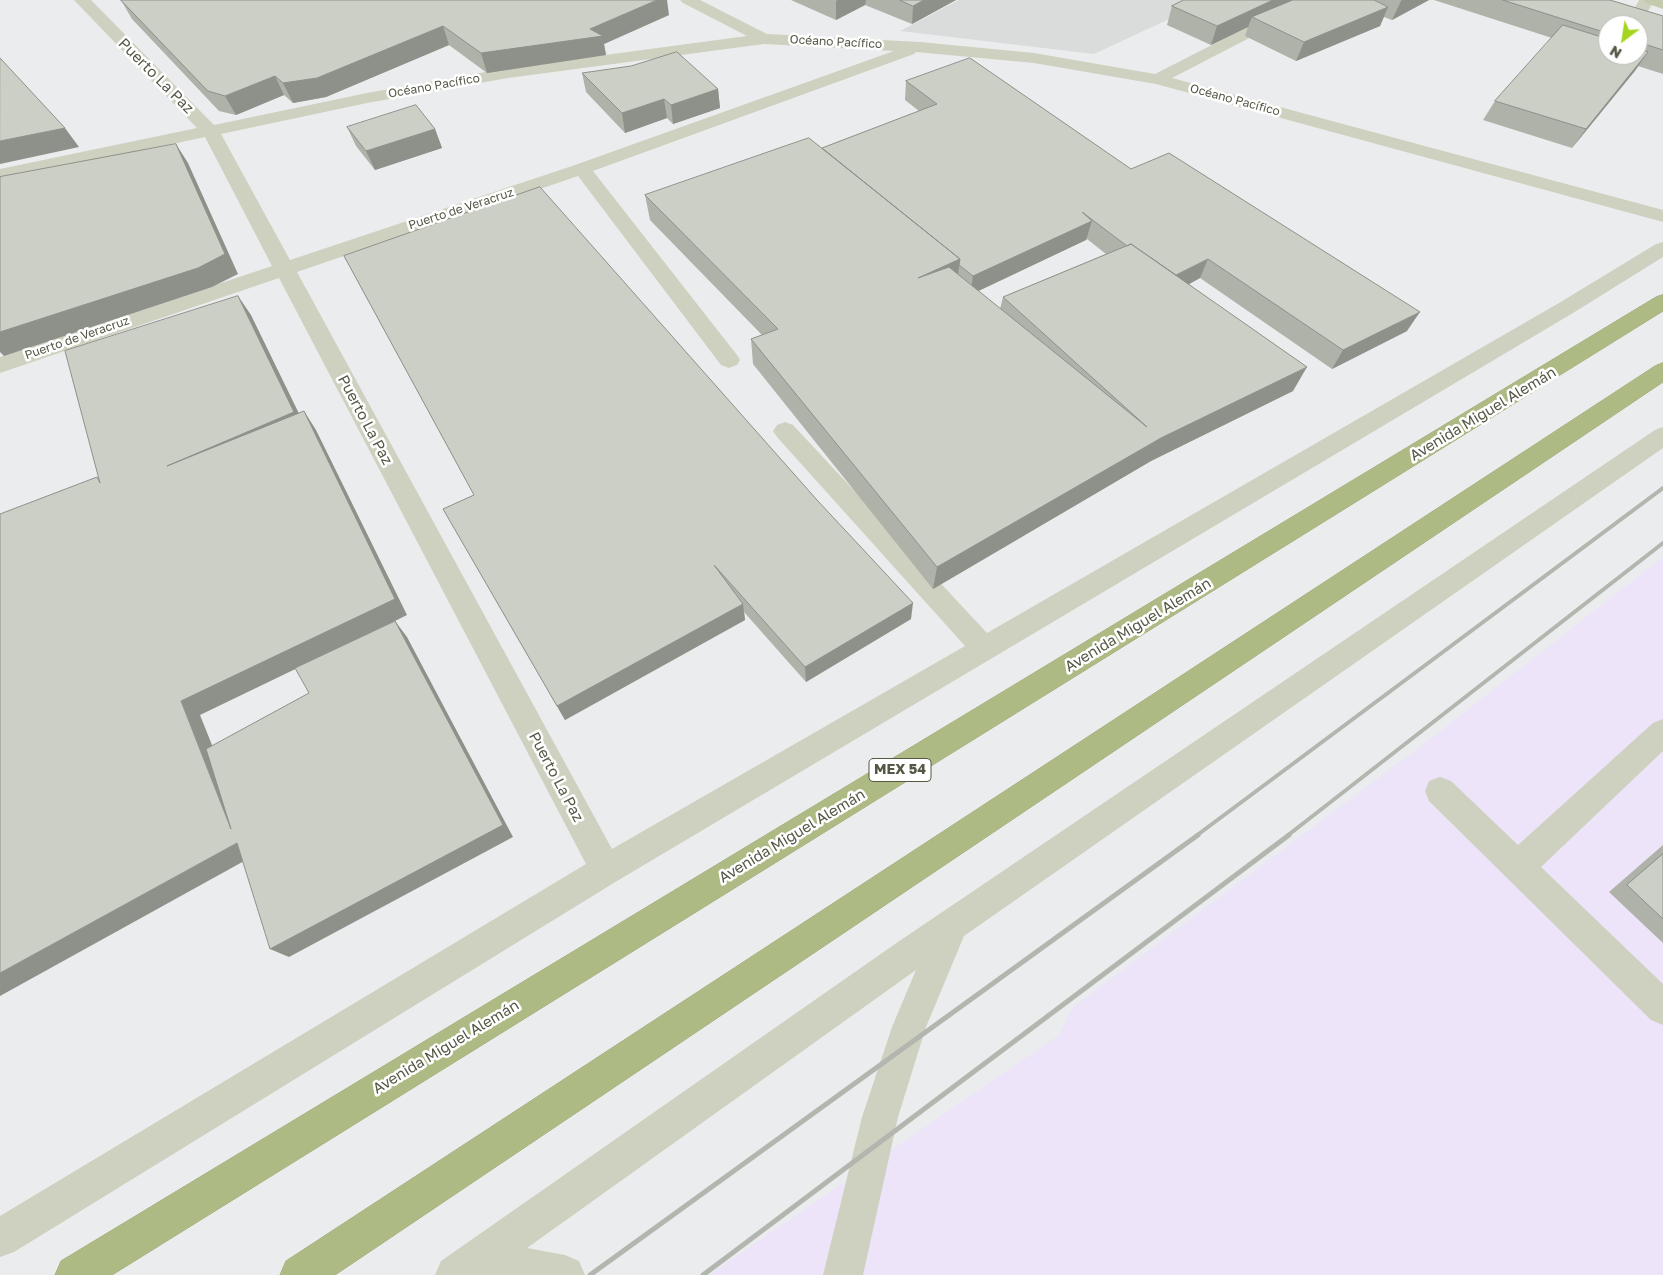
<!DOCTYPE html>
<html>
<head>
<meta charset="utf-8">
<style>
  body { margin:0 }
  #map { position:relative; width:1663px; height:1275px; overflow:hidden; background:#ebecee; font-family:"Golos Text",sans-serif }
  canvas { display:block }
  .north { position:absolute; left:1598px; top:15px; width:50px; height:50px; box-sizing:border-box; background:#fff; border:1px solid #bbbcb5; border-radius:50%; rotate:211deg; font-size:14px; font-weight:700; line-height:20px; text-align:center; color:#555845 }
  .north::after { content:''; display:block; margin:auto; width:18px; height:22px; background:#a5d51f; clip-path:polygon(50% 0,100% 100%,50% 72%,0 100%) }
</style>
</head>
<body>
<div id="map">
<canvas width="1663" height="1275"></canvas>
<div class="north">N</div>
</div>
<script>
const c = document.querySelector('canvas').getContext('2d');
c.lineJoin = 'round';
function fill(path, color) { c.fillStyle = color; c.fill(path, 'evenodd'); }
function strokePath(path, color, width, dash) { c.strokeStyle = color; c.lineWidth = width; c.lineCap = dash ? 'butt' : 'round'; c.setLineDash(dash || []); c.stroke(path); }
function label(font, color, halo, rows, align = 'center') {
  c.font = font + ' "Golos Text",sans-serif'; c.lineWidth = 5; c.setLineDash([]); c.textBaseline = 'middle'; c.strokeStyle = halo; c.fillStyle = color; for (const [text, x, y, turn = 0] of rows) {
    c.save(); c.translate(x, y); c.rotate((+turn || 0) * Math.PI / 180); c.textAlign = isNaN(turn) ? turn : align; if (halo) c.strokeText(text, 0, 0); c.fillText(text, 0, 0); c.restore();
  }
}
const commercial = new Path2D(`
  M1663 557V1275H709L1059 1035 1072 1008 1434 736Z`);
const education = new Path2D(`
  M959 0H1210L1094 54 900 31Z`);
const minor = new Path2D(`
  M74 0H91L214 125 367 93 508 68 747 36 683 3 680 0H700L767 34 920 42 1034 53 1155 74 1300 0H1320L1317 3 1172 78 1663 210V222L1156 84 1034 63 916 52 914 54 593 171 737 355 740 360 737 365 729 368 721 365 578 176 297 272 612 849 965 646 777 437 773 431 777 425 785 422 793 425 987 633 1559 303 1656 244 1663 242V257L1573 313 617 881 14 1252 0 1257V1216L586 864 279 278 0 373V357L272 266 205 137 0 181V169L197 128ZM764 44 894 51 575 165 290 260 221 134 367 103 508 78Z
  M1639 0H1655L1646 14 1641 16 1633 11Z
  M1663 427V448L964 936 926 1027 898 1117 863 1275H823L862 1117 892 1027 916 970 527 1248 565 1255 579 1261 585 1275H435L441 1261 895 944 1655 430Z
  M1663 719V751L1541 867 1663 984V1025L1651 1020 1429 801 1425 791 1429 781 1440 777 1451 781 1518 845 1653 723Z`);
const major = new Path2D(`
  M1643 0H1663V9L1646 3Z`);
const highway = new Path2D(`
  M1663 295V311L112 1275H55L61 1261 1656 297Z
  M1663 363V382L335 1275H280L286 1261 1655 366Z`);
const railFar2 = new Path2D(`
  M1661 489 1663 488`);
const railFar1 = new Path2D(`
  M1196 836 1663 488
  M1287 836 1663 543`);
const rail = new Path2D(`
  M590 1275 1198 835
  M703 1275 1289 835`);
const wall = new Path2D(`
  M121 0 669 15 604 44 606 55 487 73 449 45 326 97 293 103 284 95 236 115 219 111 132 19Z
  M791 0H956L912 24 865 5 836 20Z
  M1184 0H1429L1392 20 1384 17 1380 26 1296 61 1245 36 1248 27 1211 45 1167 25 1172 6Z
  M1434 0H1610L1663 16V74L1638 66 1572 148 1483 120 1495 101 1552 38ZM1608 25H1638V55H1608Z
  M582 73 718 89 720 108 673 124 667 118 625 133 586 92Z
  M906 81 1131 169 1407 331 1332 369 1200 278 1189 284 1293 391 1151 461 933 589 753 364 751 339 762 335 650 220 645 195 822 148 919 111 905 100ZM1087 239 1106 254 1003 297 1000 309 978 291 1086 240Z
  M347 127 435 129 442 148 375 170 356 146Z
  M344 256 911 619 806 682 744 612 745 620 565 720 443 509 474 495Z
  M1663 845V943L1609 892Z`);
const shadedWall = new Path2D(`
  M657 0H667L669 15 604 44 606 55 487 73 481 53 590 29Z
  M838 0H866L865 5 836 20V1Z
  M924 0H956L912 24 913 6Z
  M1273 0H1301L1252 17 1248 27 1211 45 1217 26Z
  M1402 0H1429L1392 20 1401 1Z
  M1388 7 1380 26 1296 61 1304 42Z
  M443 26 449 45 326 97 293 103 283 83Z
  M1648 52 1635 71 1572 148 1586 129Z
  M275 76 284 95 236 115 225 96Z
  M718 89 720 108 673 124 671 105Z
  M664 99 667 118 625 133 622 113Z
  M65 128 79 147 0 164V141Z
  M435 129 442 148 375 170 366 151Z
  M176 144 188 163 238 274 212 287 4 356 0 352V332Z
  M1092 221 1086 240 970 295 973 276Z
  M960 259 957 284 918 278Z
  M1208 259 1200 278 1164 298 1171 278Z
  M238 296 251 315 307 430 167 466Z
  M1420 312 1407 331 1332 369 1343 350Z
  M1307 367 1293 391 1151 461 933 589 937 567 1161 438Z
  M304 411 316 430 407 615 395 621 407 637 513 837 289 957 270 949 395 621 200 715 250 840 231 829 181 701Z
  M913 603 911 619 806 682 805 667Z
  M743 604 745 620 565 720 557 706Z
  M237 843 255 855 0 996V973Z`);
const building = new Path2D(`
  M121 0H657L590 29 603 36 481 53 443 26 317 78 283 83 275 76 225 96 208 91Z
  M900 0H924L913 6Z
  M1184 0H1273L1217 26 1172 6Z
  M1293 0H1374L1388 7 1304 42 1252 17Z
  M1503 0H1610L1663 16V50L1638 42V25H1608V33Z
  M1563 25 1608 39V55H1638V48L1648 52 1586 129 1495 101Z
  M677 52 718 89 671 105 664 99 622 113 582 73 631 66Z
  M0 58 65 128 0 141Z
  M970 58 1131 169 1169 153 1420 312 1343 350 1208 259 1176 275 1131 244 1127 246 1082 212 1092 221 973 276 959 265 960 259 822 148 937 104 906 81Z
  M416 105 435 129 366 151 347 127Z
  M809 138 960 259 918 278 949 267 1147 427 1003 297 1131 244 1307 367 1161 438 937 567 751 339 778 329 645 195Z
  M176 144 225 254 198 268 0 332V177Z
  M540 187 817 500 913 603 805 667 714 565 743 604 557 706 443 509 474 495 344 256Z
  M238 296 294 412 167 466 304 411 395 599 181 701 231 829 206 749 309 693 295 668 395 621 503 825 270 949 237 843 0 973V514L97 477 100 483 65 351Z
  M1663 854V919L1627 885Z`);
const farStreetnames = [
  ["Océano Pacífico",836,42,3],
  ["Océano Pacífico",434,86,-10],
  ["Océano Pacífico",1235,100,15],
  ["Puerto de Veracruz",461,209,-18],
  ["Puerto de Veracruz",77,338,-19]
];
const shields = [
  [900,770,62]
];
const shieldNames = [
  ["MEX 54",900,770]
];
const streetNames = [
  ["Puerto La Paz",156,76,45],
  ["Avenida Miguel Alemán",1483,414,-31],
  ["Puerto La Paz",365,420,62],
  ["Avenida Miguel Alemán",1138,625,-31],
  ["Puerto La Paz",556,777,62],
  ["Avenida Miguel Alemán",792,836,-31],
  ["Avenida Miguel Alemán",446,1047,-31]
];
fill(commercial, '#ede4fa');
fill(education, '#dadcdc');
strokePath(highway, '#99a570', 1);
fill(minor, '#ced1bf');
fill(major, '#c4caac');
fill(highway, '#aeba84');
strokePath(railFar2, '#b3b6ae', 3);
strokePath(railFar1, '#b3b6ae', 4);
strokePath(rail, '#b3b6ae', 5);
fill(wall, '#afb2a9');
fill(shadedWall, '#8e918a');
fill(building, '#cbcfc5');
strokePath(building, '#8e918a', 1);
label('12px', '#555845', '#fff', farStreetnames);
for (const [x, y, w] of shields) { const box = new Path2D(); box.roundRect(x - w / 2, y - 11.5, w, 23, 4); c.fillStyle = '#fff'; c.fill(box); strokePath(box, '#555845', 1); }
label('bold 14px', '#555845', null, shieldNames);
label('15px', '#555845', '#fff', streetNames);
</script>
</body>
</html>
